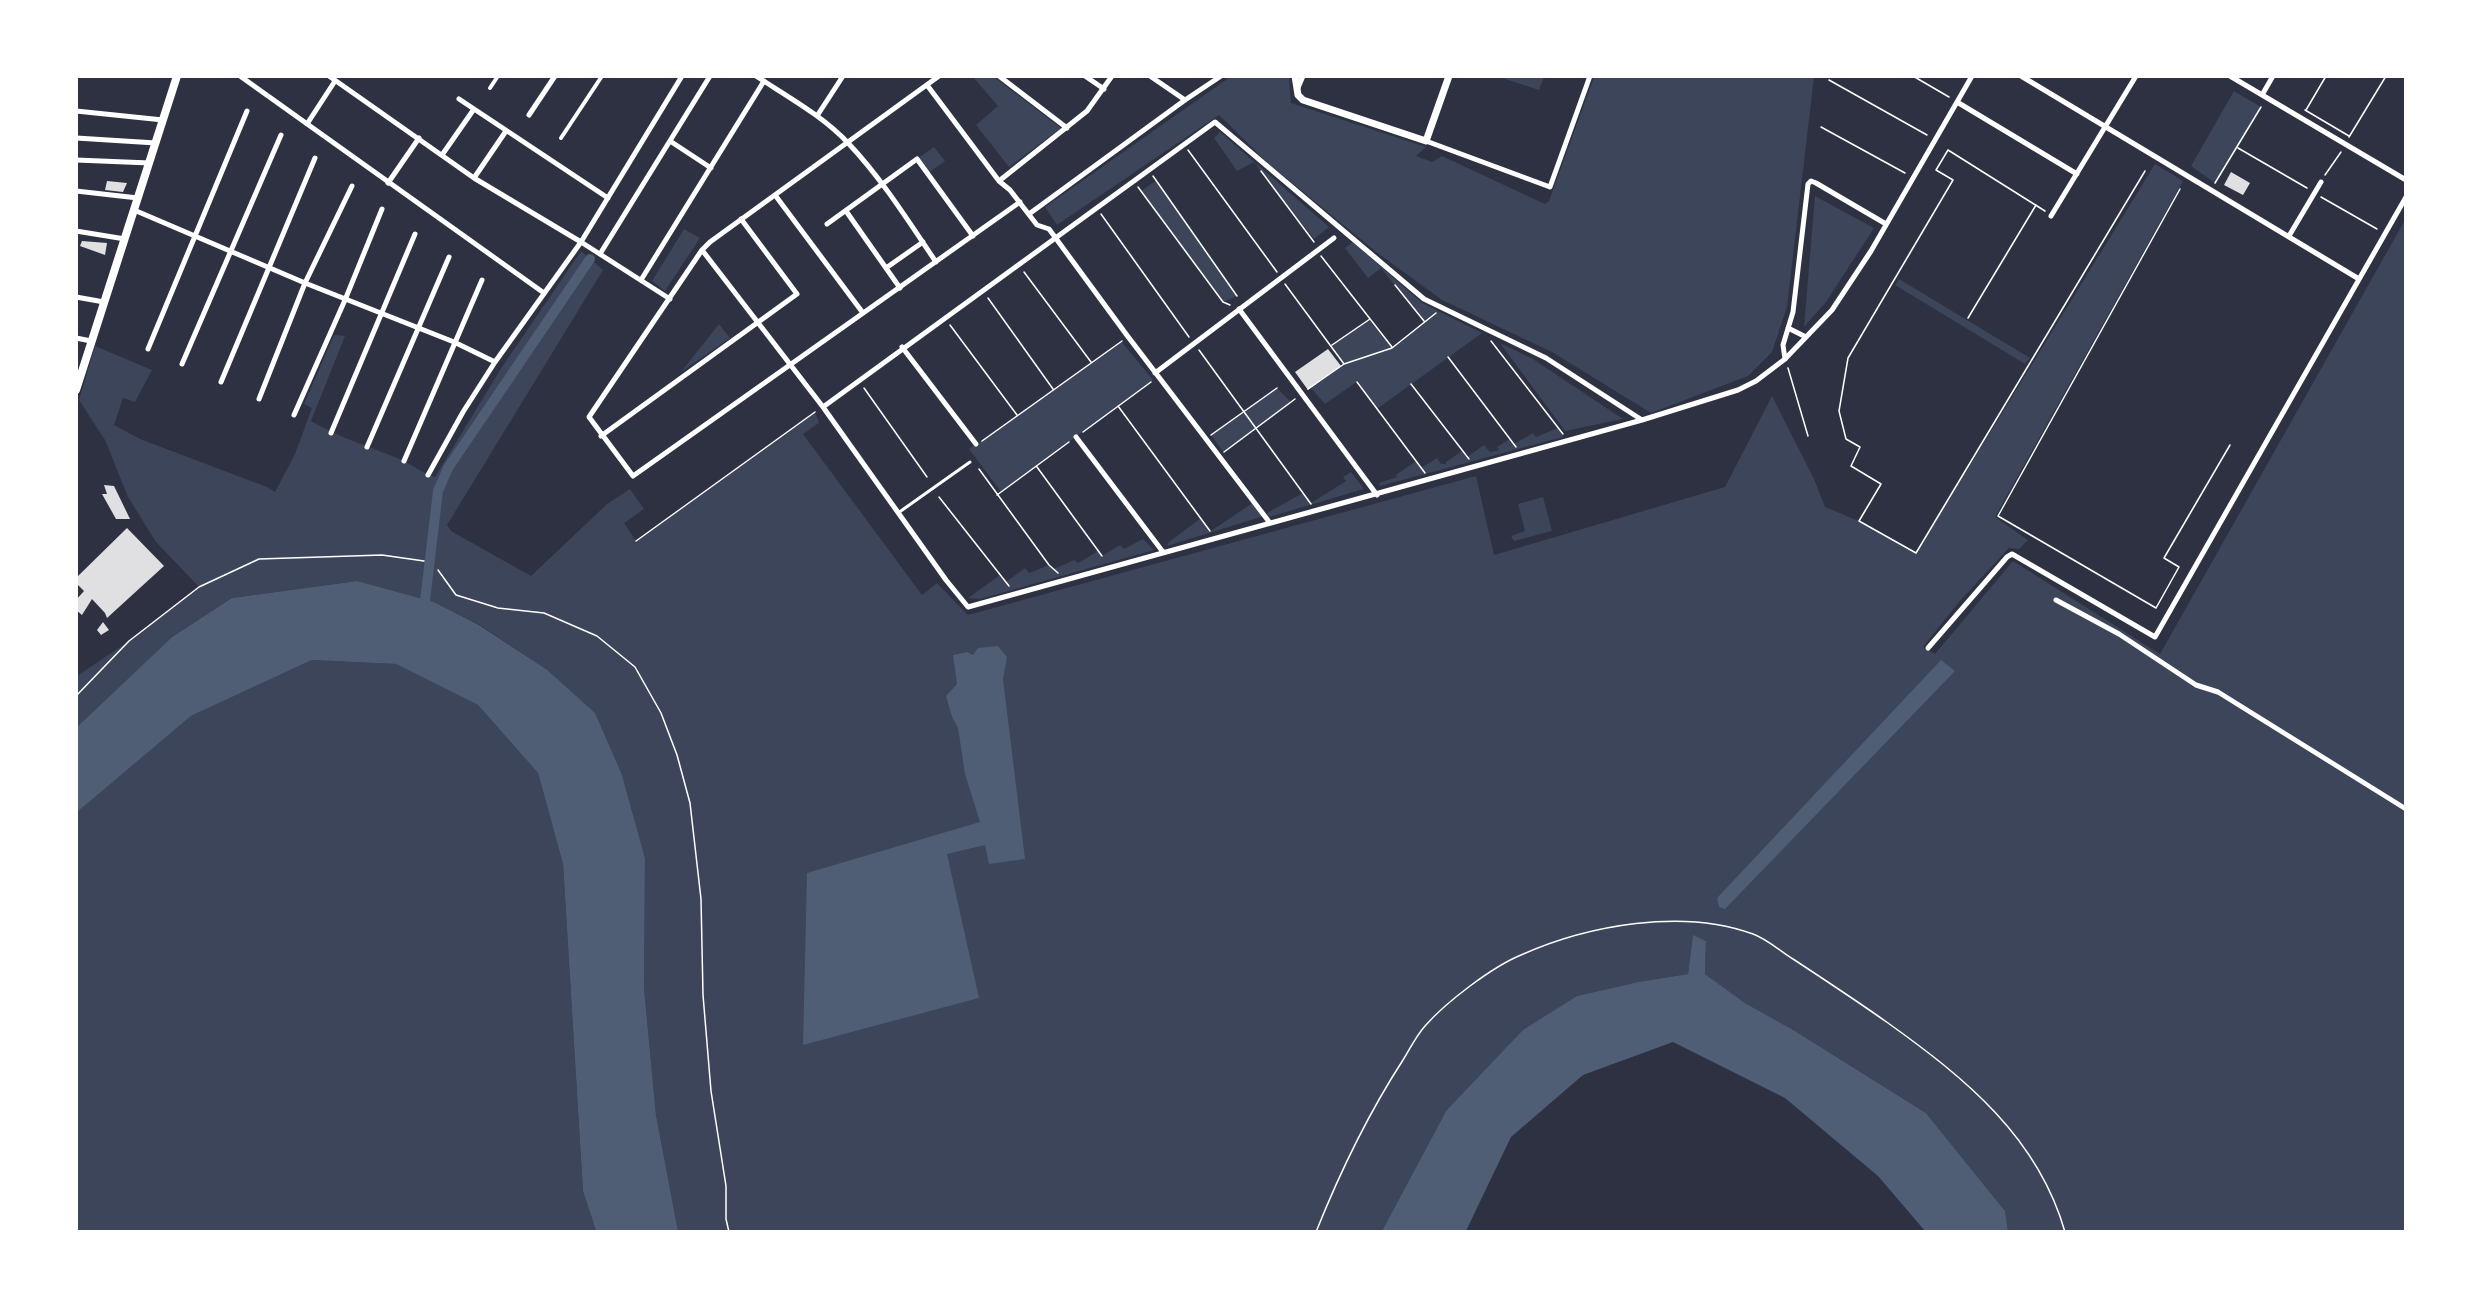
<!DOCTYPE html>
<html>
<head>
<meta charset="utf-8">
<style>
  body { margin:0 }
  #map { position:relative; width:2482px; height:1308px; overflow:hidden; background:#2d3142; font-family:Georgia,serif }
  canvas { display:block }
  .frame { position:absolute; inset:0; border:78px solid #fff; pointer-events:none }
</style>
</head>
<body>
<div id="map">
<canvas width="2482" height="1308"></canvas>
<div class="frame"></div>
</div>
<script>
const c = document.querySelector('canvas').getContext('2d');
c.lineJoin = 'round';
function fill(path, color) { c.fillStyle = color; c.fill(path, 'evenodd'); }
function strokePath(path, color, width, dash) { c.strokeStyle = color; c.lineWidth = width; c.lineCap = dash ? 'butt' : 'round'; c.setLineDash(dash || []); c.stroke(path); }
const green = new Path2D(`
  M973 77H994L1061 128 1009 167 976 125 998 106Z
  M1230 77H1289L1291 103 1426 147 1416 156 1432 162 1442 156 1545 204 1549 201 1594 77H1814L1787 307 1772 352 1748 376 1651 413 1552 352 1442 300 1375 251 1269 164 1219 115 1057 225 1045 207Z
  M1499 77H1544L1539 90Z
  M2234 91 2261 107 2215 183 2191 166Z
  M1220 132 1329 227 1314 239 1254 162 1237 171 1214 138Z
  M934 147 945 161 928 173 917 159Z
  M2155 164 2183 181 1995 517 2028 540 2019 549 2009 548 1959 602 1923 647 1935 654 2013 561 2160 654 2405 220V1231H2008L2005 1211 1926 1113 1795 1031 1745 1003 1705 974 1706 941 1693 936 1688 974 1638 982 1577 996 1446 1111 1382 1231H678L656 1115 644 988 645 858 622 775 546 669 480 625 434 602 356 581 232 598 172 637 77 727V676L129 641 199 587 156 542 128 497 105 440 79 400 95 346 152 370 135 402 123 398 114 425 140 439 267 487 275 492 295 454 312 408 304 404 334 335 345 336 311 421C340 438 371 447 402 460 413 465 423 474 435 477L500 370 581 251 603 270 447 525 451 531 531 576 607 504 630 489 644 509 624 523 636 541 815 412 819 423 803 434 922 595 937 583 968 615 1476 476 1494 555 1725 487 1772 396 1814 479 1825 507 1859 521 1916 553Z
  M1157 180 1237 296 1223 302 1141 191Z
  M1815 196 1874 228 1826 302 1804 327Z
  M684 229 700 238 665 291 652 281Z
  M1353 242 1422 303 1482 333 1377 409 1358 381 1325 404 1311 388 1344 364 1331 345 1369 320 1392 348 1424 322 1381 268 1368 278 1345 248Z
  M1899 279 2030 358 2025 364 1895 285Z
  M719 324 730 338 681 372Z
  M1121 341 1153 380 1001 492 969 449Z
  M1500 343 1533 359 1623 419 1565 431Z
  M1277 388 1292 403 1224 453 1211 435Z
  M1558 428 1563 437 1380 486 1379 483 1397 477 1396 475 1416 461 1421 468 1437 458 1441 464H1446V462L1462 451 1467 457 1484 445 1490 452 1499 450 1497 447 1510 439 1514 444 1533 433 1536 437Z
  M1351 472 1364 489 1269 517 1267 513 1303 493 1311 503 1346 481 1343 477Z
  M1543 497 1552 531 1514 541 1511 536 1525 531 1518 504Z
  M1254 502 1264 516 1167 546 1169 542 1201 518 1211 531Z
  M1143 539 1154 550 980 599 968 598 1000 575 1006 582 1025 568 1029 573 1049 565 1054 569 1074 560 1078 563 1098 551 1102 556 1120 545 1124 549Z
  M312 660 396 664 478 705 538 773 563 864 583 1191 596 1231H77L76 812 191 716Z`);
const water = new Path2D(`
  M357 581 434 602 479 625 546 669 595 713 622 775 645 858 644 988 656 1115 678 1231H596L583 1191 563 864 538 773 478 705 396 664 312 660 191 716 77 812V727L172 637 232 598Z
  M998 646 1007 657 1003 679 1025 859 989 864 985 845 947 854 979 998 803 1045 807 873 980 822 965 774 958 728 952 717 946 696 957 684 953 655 967 652 973 655 978 648Z
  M1941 660 1955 671 1725 909 1719 907 1717 898Z
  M1693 935 1706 941 1705 974 1745 1003 1795 1031 1926 1113 2005 1211 2008 1231H1925L1878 1176 1785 1098 1673 1042 1583 1075 1511 1137 1466 1231H1382L1446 1111 1523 1030 1577 996 1638 982 1688 974Z`);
const canal = new Path2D(`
  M420 613 425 601 438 491 448 468 590 259`);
const building = new Path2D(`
  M2231 172 2250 183 2243 195 2224 185Z
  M107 181 127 183 123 192 105 190Z
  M82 241 107 243 105 255 80 246Z
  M1328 349 1341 366 1308 390 1295 372Z
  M104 485 114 486 130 519H116L102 494H107Z
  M127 528 164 566 107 618 105 613 92 599 82 615 76 610V600L84 591 76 583V578Z
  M103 622 109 630 101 635 97 630Z`);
const path = new Path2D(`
  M1913 76 1949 97
  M1829 80 1927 135
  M2305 110 2349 136
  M2306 110 2326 76
  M1821 127 1905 173
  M2349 137 2386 76
  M2238 148 2307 188
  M1188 150 1277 272
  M1261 171 1314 242
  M2325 175 2341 152
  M1153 176 1237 296
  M2215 183 2261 107
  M1138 187 1223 302 1230 305
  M2180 189 1998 516 2156 608 2179 567 2164 558 2230 445
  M2321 197 2377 229
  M2045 211 1948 150 1936 170 1953 180 1848 358 1839 411 1846 439 1860 447 1851 466 1881 484 1859 521 1916 553 2145 171
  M1101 214 1189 337
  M1321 256 1392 347
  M1024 272 1091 362
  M1285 284 1344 364
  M1395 285 1424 321
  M988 298 1053 389
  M1968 318 2036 205
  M950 325 1017 415
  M1491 341 1563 434
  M1332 345 1370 319
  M1199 350 1311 504
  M1448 357 1516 447
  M1788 368 1808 436
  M1357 382 1425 473
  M1411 384 1469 459
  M864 388 927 477
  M1308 389 1344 364 1392 348 1436 313
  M1118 406 1210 531
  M1083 432 1151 382
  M1211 435 1277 388
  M982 441 1122 341
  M1224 452 1295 399
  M1037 467 1102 556
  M979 469 1049 565 1058 573
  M997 495 1069 442
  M939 497 1009 586
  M636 541 815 412
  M438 570 456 595 498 608 544 613 597 636 635 667 661 713 677 755 690 803 701 899 703 995 711 1091 726 1186V1219L729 1232
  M76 696 129 641 199 587 259 559 382 555 424 561
  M1316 1232C1340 1172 1368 1114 1403 1060 1410 1049 1416 1036 1425 1026 1446 1002 1492 967 1521 955 1588 925 1683 908 1753 934 1767 939 1780 951 1793 959 1825 980 1857 1001 1888 1023 1965 1078 2038 1137 2065 1232`);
const service = new Path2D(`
  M898 513 970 462`);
const pedestrian = new Path2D(`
  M490 88 498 76
  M561 138 602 76`);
const minor = new Path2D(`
  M240 76 544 293
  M329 76 474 178 581 242 670 299
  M756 76C788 97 823 116 849 144 882 179 909 222 936 262
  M939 76 710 242 702 250 589 417 633 476 1020 202
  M999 76 1067 128
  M1085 76 1104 89
  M1150 76 1185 100
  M2021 76 2359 279
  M2230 76 2406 180
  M927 85 999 181 1010 190 1037 225 1049 229 1126 334 1270 523
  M1297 90 1303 76
  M2262 95 2273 76
  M459 99 608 198
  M1957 102 2077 174
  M76 111 163 120
  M529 115 555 76
  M817 116 843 76
  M307 124 335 81
  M76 138 156 143
  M670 141 711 168
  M1426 141 1550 187 1590 76
  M442 155 474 109
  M76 160 150 163
  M474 178 506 131
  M999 181 1087 111 1112 76
  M388 183 419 138
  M76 191 138 198
  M775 195 863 313
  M134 210 305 283 454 342 495 362
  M846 211 900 288
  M1029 214 1185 100 1221 76
  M2051 216 2136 76
  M827 224 917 159 973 236
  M76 231 125 239
  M2289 236 2321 182
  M702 250 823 407 946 580 968 607 1642 420 1738 390 1756 381 1785 359 1832 310 1871 251 1972 76
  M600 254 710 76
  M886 268 923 242
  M641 280 764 81
  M76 297 104 302
  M1239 309 1377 495
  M1788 328 1806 337
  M76 338 91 341
  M902 347 976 444
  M148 349 247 111
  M1785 359 1783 345 1793 312 1808 184 1811 181 1816 183 1886 224
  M182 364 281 135
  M1155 373 1334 238
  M221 382 315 158
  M259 399 305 283 352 186
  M823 407 1215 122 1424 299 1546 358 1642 420
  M294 415 345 300 382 209
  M331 433 415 234
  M601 436 797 294 741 219
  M1076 437 1163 552
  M367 447 449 257
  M404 461 482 280
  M428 475 463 412 495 362 581 242 682 76
  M2056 600 2119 634 2196 685 2218 692 2406 809
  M1928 648 2007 557 2012 554 2155 637 2406 197`);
const tertiary = new Path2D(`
  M1295 76 1298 95 1303 100 1426 141 1449 76`);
const primary = new Path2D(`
  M76 390 177 76`);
fill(green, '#3c4559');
fill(water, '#4f5d75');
strokePath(canal, '#4f5d75', 10);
fill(building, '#e0e0e3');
strokePath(path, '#fff', 1.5);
strokePath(service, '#fff', 3);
strokePath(pedestrian, '#fff', 4);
strokePath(minor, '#fff', 5);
strokePath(tertiary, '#fff', 7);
strokePath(primary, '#fff', 8);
</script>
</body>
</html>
